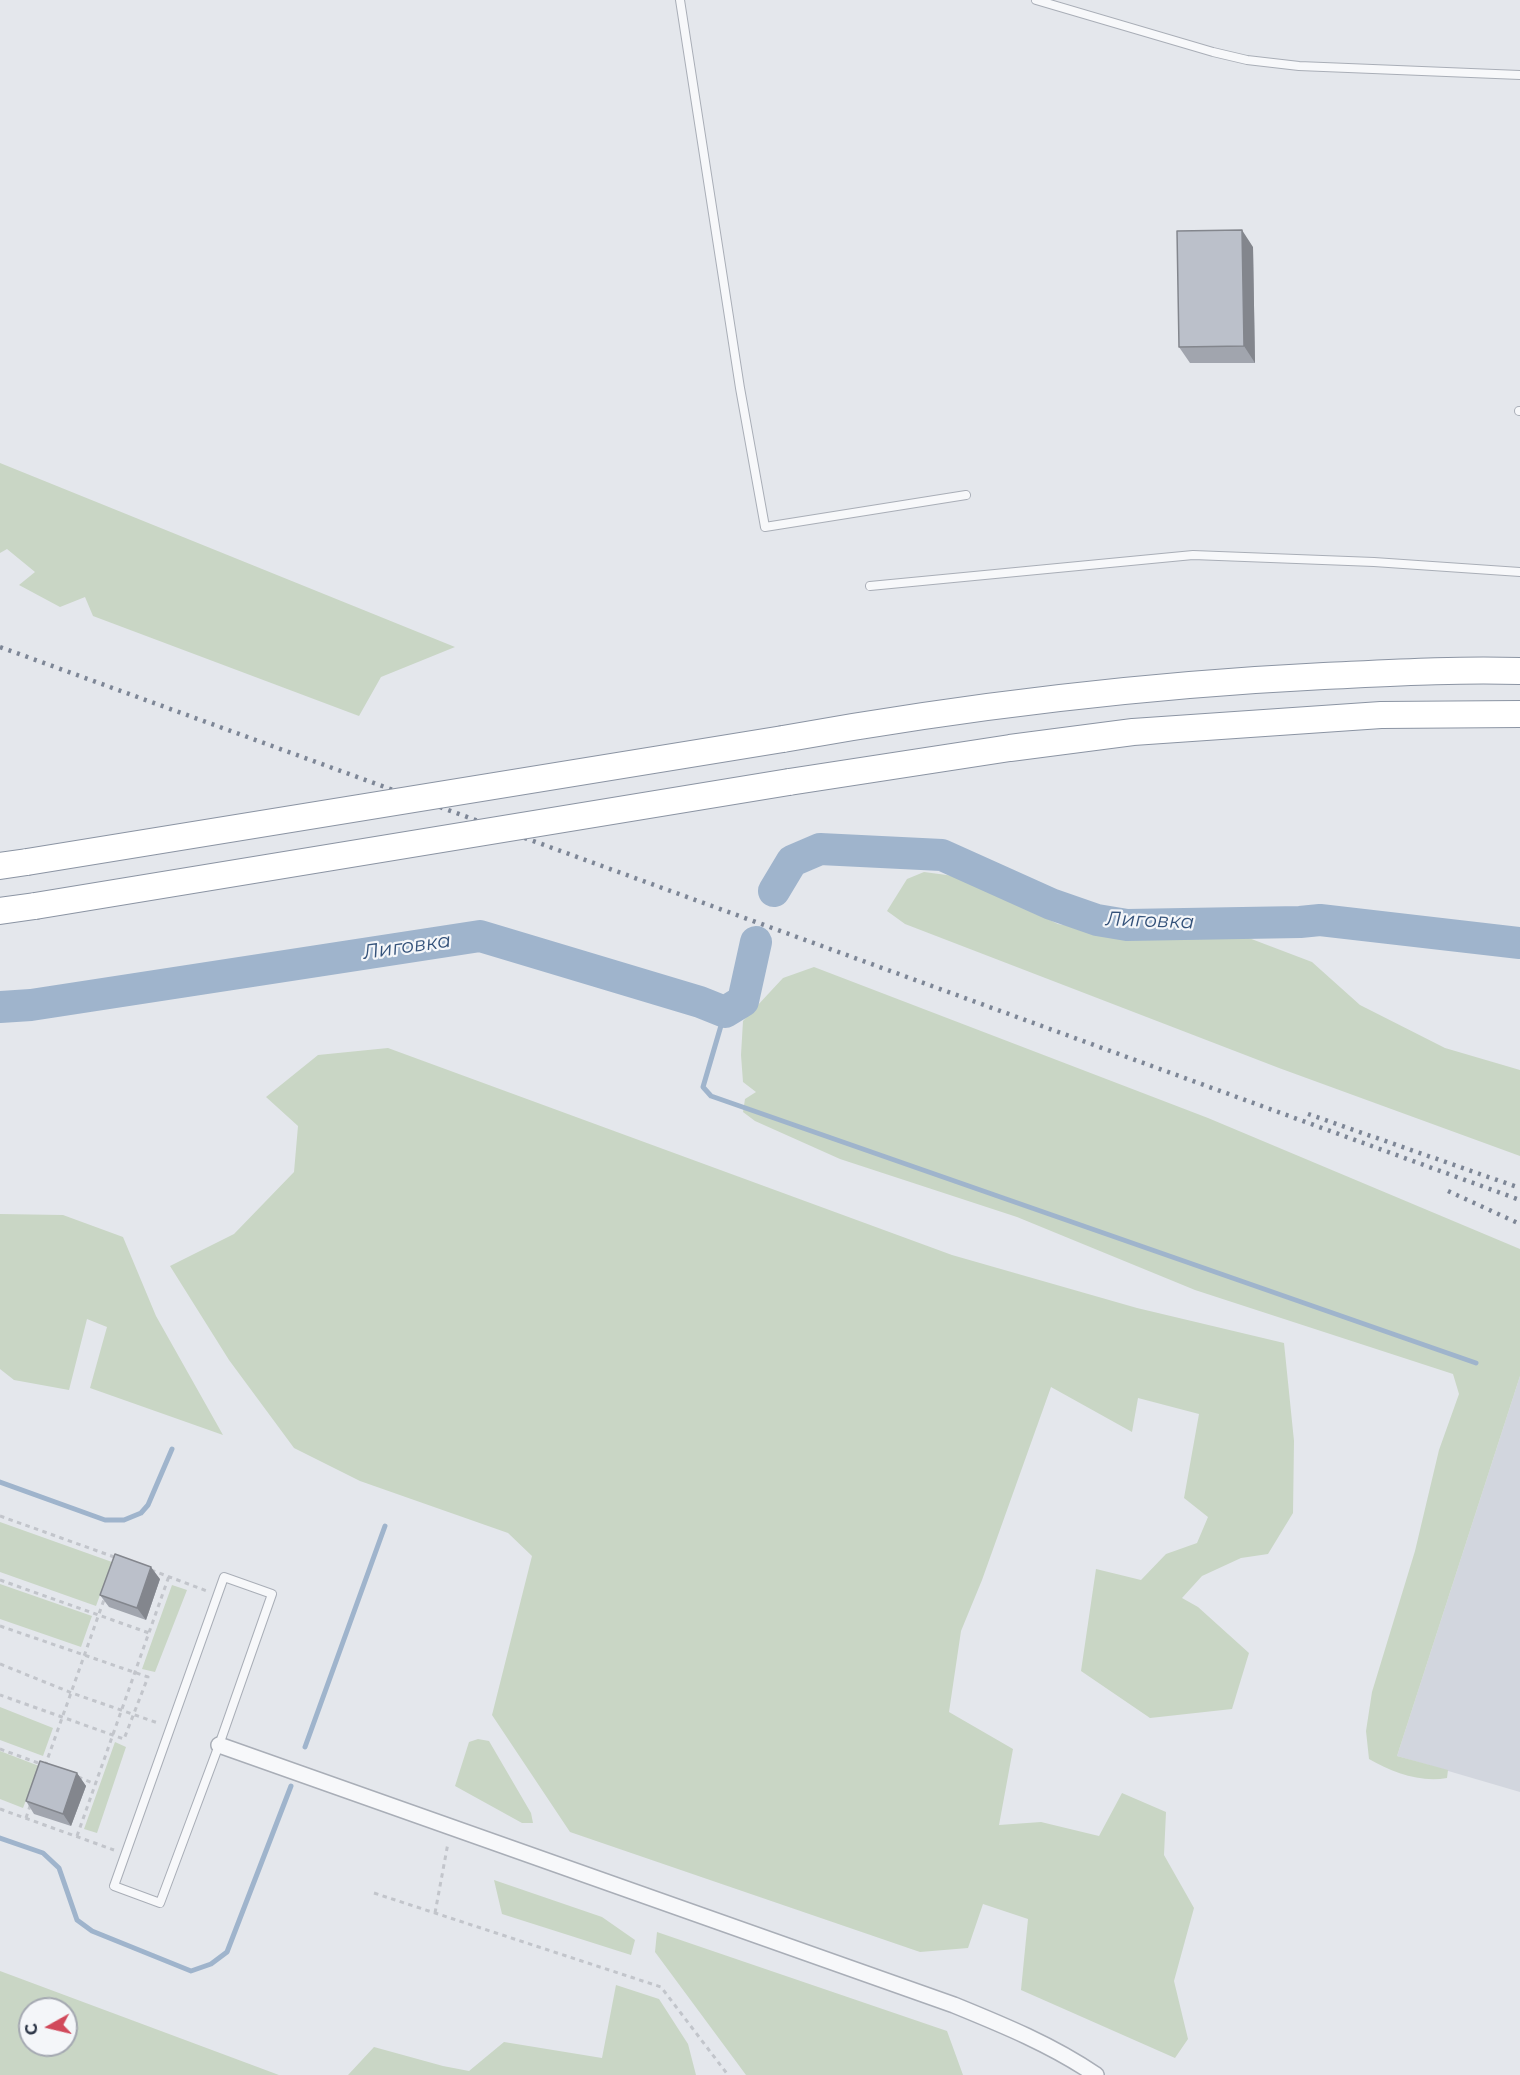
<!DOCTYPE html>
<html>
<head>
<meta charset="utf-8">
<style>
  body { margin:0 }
  #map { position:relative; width:1520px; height:2075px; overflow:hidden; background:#e4e7ec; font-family:Montserrat,sans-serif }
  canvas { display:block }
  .north { position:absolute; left:18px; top:1997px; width:60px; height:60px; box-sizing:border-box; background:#f4f6f9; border:2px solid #a4a8b1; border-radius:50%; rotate:262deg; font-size:16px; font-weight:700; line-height:24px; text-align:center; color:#2b3445 }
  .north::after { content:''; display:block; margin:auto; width:21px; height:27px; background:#d1495b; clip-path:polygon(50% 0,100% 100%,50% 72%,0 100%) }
</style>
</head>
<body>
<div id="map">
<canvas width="1520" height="2075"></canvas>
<div class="north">С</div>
</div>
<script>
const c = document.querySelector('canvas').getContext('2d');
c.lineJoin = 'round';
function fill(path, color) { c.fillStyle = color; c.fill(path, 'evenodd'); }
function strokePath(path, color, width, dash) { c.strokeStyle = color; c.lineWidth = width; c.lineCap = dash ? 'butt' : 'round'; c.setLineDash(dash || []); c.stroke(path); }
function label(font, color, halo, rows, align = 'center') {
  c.font = font + ' Montserrat,sans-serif'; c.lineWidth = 4.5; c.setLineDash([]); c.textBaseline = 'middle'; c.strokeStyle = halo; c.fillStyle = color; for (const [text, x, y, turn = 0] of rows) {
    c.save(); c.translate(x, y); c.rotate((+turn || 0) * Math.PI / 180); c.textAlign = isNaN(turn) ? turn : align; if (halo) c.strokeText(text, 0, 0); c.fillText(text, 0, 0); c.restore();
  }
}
const built = new Path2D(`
  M1520 1376V1792L1397 1756Z`);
const green = new Path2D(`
  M0 463 455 647 381 677 359 716 93 616 85 597 60 607 19 585 35 572 7 549 0 553Z
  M924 872 954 876 1003 897 1058 924 1108 933 1233 932 1312 962 1360 1005 1445 1048 1520 1070V1156L1279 1068 905 924 887 911 907 879Z
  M814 967 1208 1118 1520 1249V1376L1397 1756 1448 1770 1447 1778C1420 1783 1392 1772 1369 1759L1366 1731 1372 1692 1415 1551 1439 1450 1459 1394 1453 1374 1195 1290 1017 1217 840 1159 755 1121 743 1112 745 1099 756 1092 743 1082 741 1055 743 1021 783 978Z
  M388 1048 952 1255 1137 1308 1284 1343 1294 1441 1293 1513 1268 1554 1241 1558 1202 1576 1182 1598 1198 1607 1249 1653 1232 1709 1150 1718 1081 1671 1096 1569 1141 1580 1166 1554 1197 1543 1208 1517 1184 1498 1199 1414 1138 1398 1132 1432 1051 1387 982 1580 961 1631 949 1712 1013 1749 999 1825 1041 1822 1099 1836 1122 1793 1166 1812 1164 1855 1194 1908 1174 1981 1188 2039 1175 2058 1021 1990 1028 1919 983 1904 968 1948 920 1952 570 1832 492 1715 532 1556 508 1533 360 1481 294 1448 229 1360 170 1266 234 1234 294 1172 298 1126 266 1097 318 1055Z
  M0 1214 63 1215 123 1237 156 1316 223 1435 90 1388 107 1327 87 1319 69 1390 14 1380 0 1369Z
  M0 1522 112 1562 96 1606 0 1572Z
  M0 1584 92 1616 81 1647 0 1619Z
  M172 1585 187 1590 155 1672 142 1669Z
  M0 1707 53 1728 43 1756 0 1740Z
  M478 1739 489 1741 531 1813 533 1823H522L455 1786 469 1742Z
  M115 1742 126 1747 97 1833 84 1829Z
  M0 1751 39 1766 23 1808 0 1799Z
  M494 1880 602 1917 635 1940 631 1955 502 1914Z
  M657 1932 947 2031 963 2075H746L655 1952Z
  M0 1971 279 2075H0ZM30 2009H66V2045H30Z
  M616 1985 659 1999 688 2044 696 2075H348L374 2047 443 2066 469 2071 504 2042 602 2058Z`);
const stream = new Path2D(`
  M725 1012 703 1087 711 1096 1476 1363
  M0 1482 105 1520H124L141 1513 148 1505 172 1449
  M305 1747 385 1526
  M0 1838 43 1853 59 1868 77 1920 92 1931 191 1971 211 1964 227 1952 291 1786`);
const river = new Path2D(`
  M774 891 792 861 820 849 942 855 1051 904 1097 920 1127 925 1300 922 1320 920 1520 943
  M0 1007 31 1005 480 936 700 1002 725 1012 743 1001 756 942`);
const path = new Path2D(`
  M0 1516 117 1558
  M151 1570 207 1591
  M0 1580 149 1633
  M0 1626 148 1677 124 1739 0 1695
  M0 1664 72 1693 158 1723
  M0 1749 41 1764
  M45 1766 105 1597
  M78 1777 95 1784
  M0 1809 114 1850
  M26 1818 31 1803
  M77 1836 169 1576
  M374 1893 661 1987 728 2075
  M435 1913 448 1843`);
const service = new Path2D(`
  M680 0 740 388 765 527 966 495
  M1036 0 1213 52 1247 60 1299 66 1520 75
  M1519 411H1520
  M870 586 1193 555 1374 562 1520 572
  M224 1577 272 1594 219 1745 160 1903 114 1886Z`);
const minor = new Path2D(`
  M219 1745 954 2005C1003 2025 1052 2045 1096 2075`);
const trunk = new Path2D(`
  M783 739C961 707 1143 685 1324 676 1389 673 1455 669 1520 671
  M789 782 1010 748 1133 732 1381 715 1520 714
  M0 866 27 862
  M0 911 35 906`);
const rail = new Path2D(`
  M0 647 1520 1200
  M1308 1114 1520 1188
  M1448 1191 1520 1224`);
const trunkBridge = new Path2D(`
  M27 862 783 739
  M35 906 789 782`);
const wall = new Path2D(`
  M1253 247 1255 363H1190L1179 347Z
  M160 1579 146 1620 109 1607 100 1595Z
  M77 1773 86 1786 71 1826 34 1814 26 1801Z`);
const shadedWall = new Path2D(`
  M1242 230 1253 247 1255 363 1244 346Z
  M151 1567 160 1579 146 1620 137 1608Z
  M77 1773 86 1786 71 1826 63 1814Z`);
const building = new Path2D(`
  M1242 230 1244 346 1179 347 1177 231Z
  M115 1554 151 1567 137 1608 100 1595Z
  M40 1761 77 1773 63 1814 26 1801Z`);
const waterNames = [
  ["Лиговка",1150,921,2],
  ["Лиговка",407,947,-8]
];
fill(built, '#d2d6de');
fill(green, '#c9d6c5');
strokePath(stream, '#9fb4cc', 5);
strokePath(river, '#9fb4cc', 32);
strokePath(service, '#a9aeb7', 10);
strokePath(minor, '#a9aeb7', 18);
strokePath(trunk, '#8b94a3', 28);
strokePath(path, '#c2c5cb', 3, [4.5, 4.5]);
strokePath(service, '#f7f8fa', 8);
strokePath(minor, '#f7f8fa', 15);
strokePath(trunk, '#fff', 26);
strokePath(rail, '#7d8696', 4.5, [3, 6]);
strokePath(trunkBridge, '#8b94a3', 28, []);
strokePath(trunkBridge, '#fff', 26);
fill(wall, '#a1a5ae');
fill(shadedWall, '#83868d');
fill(building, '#bbc0ca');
strokePath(building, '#83868d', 1.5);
label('italic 20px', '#34527a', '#f4f6f9', waterNames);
</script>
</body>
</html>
